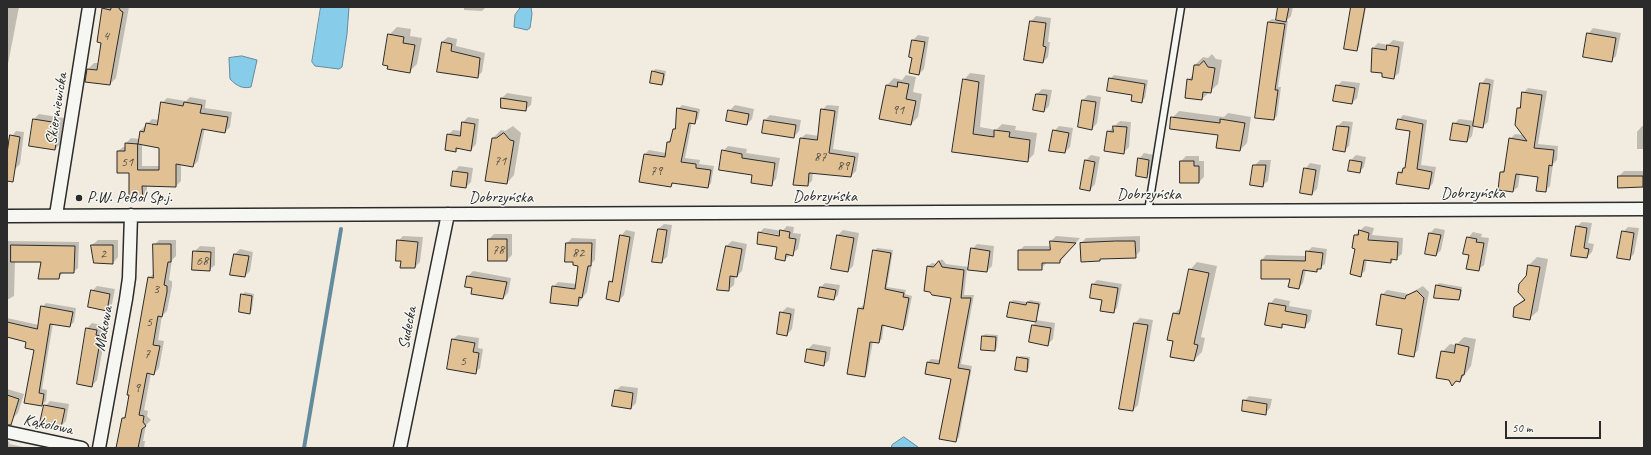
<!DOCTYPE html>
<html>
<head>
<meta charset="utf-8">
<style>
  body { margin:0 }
  #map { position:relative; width:1651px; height:455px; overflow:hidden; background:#f2ebdf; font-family:Caveat,sans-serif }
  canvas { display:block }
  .frame { position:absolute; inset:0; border:8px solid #2b2b2b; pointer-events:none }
  .scale { position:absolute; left:1505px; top:421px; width:96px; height:18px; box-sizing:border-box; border:2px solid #2b2b2b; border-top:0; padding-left:5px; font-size:12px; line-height:14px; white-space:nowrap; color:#2b2b2b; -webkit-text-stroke:3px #f6f6f2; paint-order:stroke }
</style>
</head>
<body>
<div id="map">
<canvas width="1651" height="455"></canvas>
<div class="frame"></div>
<div class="scale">50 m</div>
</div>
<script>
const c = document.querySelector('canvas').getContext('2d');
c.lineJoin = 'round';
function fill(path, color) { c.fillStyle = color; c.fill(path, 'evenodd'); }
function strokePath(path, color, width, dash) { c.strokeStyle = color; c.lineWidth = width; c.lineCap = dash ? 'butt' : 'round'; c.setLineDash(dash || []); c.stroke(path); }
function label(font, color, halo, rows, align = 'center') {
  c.font = font + ' Caveat,sans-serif'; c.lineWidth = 3; c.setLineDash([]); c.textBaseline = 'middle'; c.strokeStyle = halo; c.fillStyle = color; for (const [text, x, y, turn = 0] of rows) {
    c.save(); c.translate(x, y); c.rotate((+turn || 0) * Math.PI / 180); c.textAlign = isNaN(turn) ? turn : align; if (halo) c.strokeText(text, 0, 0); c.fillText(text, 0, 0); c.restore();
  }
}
const water = new Path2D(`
  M321 7H349L347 34 342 67 339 69 315 66 312 62Z
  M521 7H531L532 14 530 28 527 30 514 27 515 15Z
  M242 56 257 60 251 87C242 89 237 86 230 79L229 58Z
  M904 437 918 447 919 448H891L892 445Z`);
const shadow = new Path2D(`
  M7 7H19L7 69Z
  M105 7H129L116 78 110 84 86 81 88 69 94 63H99L103 42V9Z
  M464 7H486L482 11 464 10Z
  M1279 7H1293L1291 16 1286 21H1288L1278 87H1281L1277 116 1274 119 1268 22 1272 19 1277 20Z
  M1352 7H1366L1359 47 1357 50Z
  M1036 16 1051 18 1048 42H1050L1048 57 1043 62 1031 21Z
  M397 27 411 29 410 36 422 38 417 64 409 72 389 35Z
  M1593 28 1621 33 1616 56 1611 61 1588 34Z
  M918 35 929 37 924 69 919 74 913 40Z
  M448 37 457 39 456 46 485 53 482 72 477 77 438 71 442 42Z
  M1393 40 1404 42 1399 73 1393 78 1383 73 1371 61 1373 48 1378 43 1388 45Z
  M1212 54 1216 59 1222 60 1218 84 1202 99 1188 80 1193 75 1195 65 1203 57 1208 58Z
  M655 69 666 71 664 82 662 84 653 72Z
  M970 73 985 75 980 127 996 130 1002 124 1016 126 1015 130 1037 133 1034 154 1027 161 953 151 964 80Z
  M906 75 916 77 913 92 922 94 918 117 911 124 887 85 894 78 902 80Z
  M1114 75 1148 80 1145 98 1141 102 1133 94 1110 79Z
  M1486 78 1494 80 1488 122 1482 127 1474 125 1472 136 1467 141 1454 124 1459 119 1475 121 1481 84Z
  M1342 81 1360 83 1357 98 1352 103 1337 86Z
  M1528 88 1547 91 1538 144 1558 146 1557 160 1553 164 1550 186 1545 191 1539 176 1520 174 1518 187 1513 191 1501 172 1506 168 1510 139 1515 134 1524 135 1518 108 1522 105 1523 93Z
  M1042 89 1052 90 1049 106 1044 111 1035 110 1037 94Z
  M507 93 532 97 531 105 525 110 502 98Z
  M1088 95 1101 97 1097 123 1092 129 1079 127 1083 100Z
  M190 97 206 100 205 108 232 112 230 127 225 132 205 128 198 161 193 166 181 164V181L176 186H147V195L142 200 130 172 118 151 123 147H126V143L131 138 139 139 140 131 152 119 159 120 162 103 167 98 186 101ZM149 123 163 125H149ZM142 144 160 147V166H142Z
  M682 105 700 109 698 119 694 123 692 122 685 158 700 160 699 164 714 166 711 183 708 187 674 182 671 186 645 154 649 150 666 153 668 142 672 138 674 129 676 127 678 109Z
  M735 105 754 109 752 119 747 124 729 111Z
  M827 105 839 106 833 149 859 153 856 171 851 176 813 172 812 181 807 185 801 138 806 134 819 136 822 110Z
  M1179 111 1224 117 1228 113 1251 117 1247 143 1240 150 1219 134 1172 118Z
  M39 114 64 118 60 144 55 149 34 119Z
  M770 115 801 120 799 131 794 137 765 120Z
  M1403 115 1427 120 1421 165 1436 167 1433 183 1429 188 1399 173 1406 166 1411 130 1399 120Z
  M468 117 479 119 476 144 471 150 459 148 456 151 448 135 453 130 462 131 463 122Z
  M1120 121 1131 122 1129 147 1123 153 1108 132Z
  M1343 121 1353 122 1349 146 1344 151 1338 126Z
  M513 126 521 133 514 175 507 183 493 138 501 130 505 131Z
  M1059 126 1073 128 1070 147 1065 152 1054 131Z
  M1642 126H1644V149H1637V132Z
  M16 131 24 132 20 164 14 170 7 169V138L10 139Z
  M728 146 747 149 746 153 780 158 776 179 771 185 753 175 723 151Z
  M1144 153 1154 155 1151 171 1146 177 1139 159Z
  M1091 155 1100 157 1095 184 1090 190 1086 160Z
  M1356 155 1366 157 1364 167 1359 172 1351 160Z
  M1186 156H1199V161H1204V177L1199 182 1181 161Z
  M1260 160H1271L1268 181 1262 186 1254 166Z
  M1310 163 1321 165 1317 189 1312 194 1305 169Z
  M459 166 473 168 471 182 466 187 454 172Z
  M1624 171H1644V185L1642 186 1619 176Z
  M1582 222 1592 223 1588 243 1594 244 1592 252 1587 257 1576 227Z
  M664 224 672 225 667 257 661 262 658 229Z
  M787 226 794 227 793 233 801 234 798 249 784 260 779 246 759 233 764 228 782 231ZM762 232 785 236 784 238 762 234Z
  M1365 226 1374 228 1372 235 1403 238 1402 254 1391 262 1367 259 1365 271 1360 275 1355 235Z
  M1628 227 1639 228 1634 254 1629 259 1623 232Z
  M1435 228 1445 230 1441 250 1436 255 1426 253 1430 233Z
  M626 230 635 232 624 295 619 301 610 282 614 278 621 236Z
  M843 230 859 233 853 266 848 271 838 235Z
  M1473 232 1482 234 1481 237 1489 238 1484 265 1478 270 1470 254 1468 238Z
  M494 234H512V255L507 260 489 239Z
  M403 236 423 237 420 262 415 267 402 260 398 241Z
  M1056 236 1080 238 1060 262H1047L1041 269 1019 251 1024 246H1051V241Z
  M1140 236V251L1135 257H1102L1099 260 1081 243 1086 238Z
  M572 238 596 239 595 260 592 263 587 292 577 305 553 287 558 282 577 284 579 265 567 243Z
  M98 240H118V257L113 263 92 253V245Z
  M159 240H176V256L172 260 169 280 172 281V286L167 311 162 316 158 340 164 341 159 368 154 374 151 373 144 410 148 411 147 416 151 420 146 425 143 441H145L144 448H118L123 418 127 414 149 278 154 273V245Z
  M7 241 79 242 78 268 73 272H63L59 278 42 261H15L14 296 7 300Z
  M732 241 747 244 742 271 737 276H735L734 285 728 290 726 246Z
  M977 244 994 246 992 266 987 271 967 269 964 295H974L961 364 972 366 959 437 956 441 952 378 928 362 931 359 941 360 953 297 928 266 932 263 937 264 942 259 946 264 969 267 972 249Z
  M200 246 215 247V265L209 270 194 252Z
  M1312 247 1327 249 1325 264 1316 271 1306 270 1303 283 1299 288 1291 278 1262 260 1266 255 1306 256 1307 252Z
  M877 248 893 250 887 287 906 290 905 294 912 296 906 326 903 329 884 325 882 339 879 342 873 341 867 373 864 376 859 309 862 306H865L874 251Z
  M240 249 253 252 250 271 245 276 235 254Z
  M1537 257 1548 259 1538 311 1530 318 1515 307 1525 298 1529 265Z
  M1197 262 1217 266 1201 337 1205 338 1202 352 1194 360 1174 340V314L1182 306 1190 270Z
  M473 271 511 278 508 293 503 298 473 287 468 276Z
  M1097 280 1122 284 1117 308 1113 312 1093 284Z
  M825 283 840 285 838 295 834 299 819 296 821 287Z
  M1439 283 1462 287 1461 297 1458 299 1437 285Z
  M97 286 115 289 112 304 107 310 92 291Z
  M1423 286 1429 292 1418 350 1413 356 1404 329 1382 295 1387 290 1409 294Z
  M245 292 254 294 252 310 249 313 242 295Z
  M1275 298 1290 301 1289 306 1312 310 1310 321 1305 326 1285 323 1281 327 1270 304Z
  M1013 300 1027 302 1030 300 1041 302 1036 320 1055 323 1053 339 1047 345 1033 325 1037 321 1008 316 1011 302Z
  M46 303 76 308 74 322 70 326 53 323 42 389 47 390 46 401 42 405 25 402 35 349 27 341 7 336V318L39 325 42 307Z
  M787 307 795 309 792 329 787 335 781 313Z
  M1140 318 1153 320 1138 405 1133 410 1135 323Z
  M92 323 101 325 100 330 106 331 97 380 92 386 78 383 87 328Z
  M985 334 998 335 997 347 995 350 983 337Z
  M458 335 479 338 478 348 483 349 480 368 475 373 453 339Z
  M1464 337 1476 339 1471 366 1460 381 1442 352 1450 344 1456 345Z
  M813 344 831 347 829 360 824 365 808 349Z
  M1021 356 1030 357 1029 368 1026 371 1018 358Z
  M621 386 638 388 636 403 631 408 615 391Z
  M7 389 24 394 18 413 13 418 7 416Z
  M1249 396 1272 399 1270 408 1265 414 1244 401Z
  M50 401 69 404 66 421 61 426 45 406Z
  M7 441 10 442 9 444 28 448H7Z`);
const stream = new Path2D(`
  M304 448 341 229`);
const building = new Path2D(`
  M112 7H118L121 11 123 12 110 85 85 82 87 69 97 70 101 43 97 42 102 8 110 10Z
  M1278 7H1289L1286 22 1276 20Z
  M1351 7H1365L1357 51 1344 49Z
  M1030 21 1046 23 1043 46 1046 47 1043 63 1024 60Z
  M1268 22 1285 24 1275 90H1278L1274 120 1255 118Z
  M1587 33 1616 38 1612 62 1583 57Z
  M388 34 404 37 403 43 415 45 410 73 387 69 388 66 383 65Z
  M912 40 925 42 919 75 909 73 912 58 909 57Z
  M442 42 452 44 451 51 480 58 478 78 437 72Z
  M1387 45 1399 47 1394 79 1382 77V73L1371 72 1372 48 1386 50Z
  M1204 61 1208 67 1215 68 1211 93 1203 92 1202 100 1185 98 1187 79 1192 80 1194 65H1199Z
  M652 71 664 74 662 85 650 83Z
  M1109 78 1145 84 1142 103 1131 101 1132 95 1107 91Z
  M963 79 979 82 973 134 994 137V130L1010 132 1009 137 1030 140 1028 162 952 152Z
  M898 82 909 84 906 99 916 101 911 125 879 119 886 85 897 87Z
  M1480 83 1490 84 1483 128 1473 126Z
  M1336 85 1355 88 1352 104 1333 101Z
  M1522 92 1542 95 1534 148 1554 150 1552 166 1549 165 1546 192 1536 191 1538 177 1516 174 1513 192 1498 190 1500 172H1504L1509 138 1527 141 1515 125 1517 108H1520Z
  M1036 94 1047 95 1044 112 1033 110Z
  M501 98 527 102 526 111 501 108Z
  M1082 100 1096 102 1092 130 1078 127Z
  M161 102 183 106 184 102 202 105 200 113 228 117 225 133 202 129 193 167 176 164V187L142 186 143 201H129V173H117V151H125V143L138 144 140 131 144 132 146 123 157 125ZM138 144 159 148V170H138Z
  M677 108 697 112 695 124 689 123 681 162 696 164V168L711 170 708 188 672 183 671 187 639 182 644 154 665 157 667 142H670L673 129H675Z
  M821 109 835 111 829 153 855 157 851 177 809 173 808 186 793 185 800 138 817 140Z
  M728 110 749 114 747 125 726 121Z
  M1171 117 1220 123V119L1245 123 1240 151 1216 148 1218 135 1170 129Z
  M33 119 59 123 55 150 29 146Z
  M1398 119 1423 124 1417 169 1432 172 1429 189 1396 184 1398 172 1402 173 1403 168H1405L1410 131 1396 129Z
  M764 120 796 125 794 138 762 133Z
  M462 122 475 124 471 151 456 148V152L445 150 447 134 460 136Z
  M1453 123 1470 126 1467 142 1450 140Z
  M1113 126 1127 127 1124 154 1104 151 1107 131 1113 132Z
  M1337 126 1349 127 1345 152 1333 150Z
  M1053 130 1069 133 1065 153 1049 151Z
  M504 133 510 140 514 141 507 184 485 181 492 138H496Z
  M10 135 20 137 13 182 7 181V154Z
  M722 150 742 154V158L775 163 772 186 751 183 752 175 719 170Z
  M1138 158 1149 160 1147 178 1136 176Z
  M1085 160 1095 162 1090 191 1080 189Z
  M1350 160 1362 162 1360 173 1348 171Z
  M1180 161H1194V166H1199V183H1180Z
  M1253 165H1266L1263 187 1250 185Z
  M1304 168 1316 170 1312 195 1300 193Z
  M453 171 468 173 466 188 451 186Z
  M1618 176H1643V187L1618 188Z
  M1576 226 1587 228 1584 248 1589 249 1587 258 1571 256Z
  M658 229 667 230 662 263 652 262Z
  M780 230 790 232 789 238 796 239 793 256 786 254 785 261 775 259 777 247 757 244 758 232 779 236Z
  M1359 230 1369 233 1368 240 1398 242 1397 260 1391 259V263L1364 260 1361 277 1350 274 1355 249 1352 248 1354 235H1358Z
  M1622 231 1634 233 1630 260 1617 258Z
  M1429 233 1441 235 1436 256 1425 254Z
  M620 235 630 237 619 302 606 299 609 281 612 282Z
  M837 235 854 238 848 272 831 269Z
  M1467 237 1477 239 1476 242 1484 243 1479 271 1466 269 1469 255 1463 254Z
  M488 239H507V261H488Z
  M397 240 418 242 415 268H400L401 261H396Z
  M1050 241 1076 243 1060 260V263H1042V270H1018V250H1050Z
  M1116 241H1135L1136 258 1100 259V261L1081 262 1080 243Z
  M566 243H592L591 266H588L582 298 579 297 578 306 550 303 552 286 575 289 578 266 573 265V262H565Z
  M153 244H171V262H168L164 285 167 286V292L162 317 158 316 153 345 160 346 154 375 147 373 139 415 144 416 143 422 146 426 142 429 138 448H116L122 418H125L129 395H127L148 277 153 278Z
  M11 245 75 246 74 273H60L59 279H38L41 262H11Z
  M91 245H113V264L94 263Z
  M726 246 742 249 737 277 730 276 729 291 717 290Z
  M971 248 990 251 987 272 968 270Z
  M873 250 891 253 885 289 904 293 903 297 909 298 903 330 882 325 879 343 870 342 865 377 847 374 858 308 863 309Z
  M193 251 211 252 210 271 192 270Z
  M1306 251 1323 253 1321 269H1317V272L1303 270 1299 289 1288 287 1290 279H1261V260L1305 261Z
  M234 254 249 256 245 277 230 275Z
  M939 261 942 267 964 270 961 298H971L958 368 970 370 956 442 939 439 951 379 925 374 927 362 939 364 951 298 932 295 930 292 924 291 927 266 933 267Z
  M1528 265 1540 267 1530 320 1513 317 1514 307 1525 300 1518 292 1519 284 1526 276Z
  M1189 269 1209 273 1194 344 1198 345 1194 361 1170 357 1173 341 1167 340 1173 313 1179 314Z
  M467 276 507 282 503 299 471 294 472 288 465 287Z
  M1092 284 1118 288 1114 313 1100 311 1102 300 1090 298Z
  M1436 285 1461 290 1459 300 1434 298Z
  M820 287 836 290 834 300 818 297Z
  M91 290 110 294 107 311 88 307Z
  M1417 291 1424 298 1414 357 1398 354 1402 329 1376 325 1381 294 1405 299 1406 296Z
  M241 294 252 296 250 314 239 312Z
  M1010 302 1026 305 1027 302 1039 304 1036 322 1007 317Z
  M1269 303 1286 306 1285 311 1307 315 1305 328 1282 324V328L1265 325Z
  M41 306 73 312 70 327 50 324 39 393 44 394 42 406 24 403 34 350 25 348 26 342 7 337V322L37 329Z
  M780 312 791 314 787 336 777 334Z
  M1134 323 1148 325 1133 411 1119 409Z
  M1032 325 1051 328 1048 346 1029 342Z
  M86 328 97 330 96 335 101 336 92 387 77 384Z
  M982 336 996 337 995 351 981 350Z
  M452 339 475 343 473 352 479 353 476 374 447 369Z
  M1456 344 1469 347 1464 375H1462L1460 382 1456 381 1452 386 1449 380 1436 378 1441 351 1454 353Z
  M807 349 826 352 824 366 805 362Z
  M1017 357 1028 359 1027 372 1015 370Z
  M615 390 633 393 631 409 612 406Z
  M7 395 19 399 11 425H7Z
  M1243 400 1267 404 1266 415 1242 411Z
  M44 405 65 409 61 427 40 423Z`);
const lane = new Path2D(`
  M1148 211 1181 7`);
const street = new Path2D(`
  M56 215 89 7
  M7 216 1644 209
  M7 432 82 448
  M99 448 126 299 129 278 131 215
  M400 448 448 214`);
const markers = [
  [79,198,4,"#2b2b2b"]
];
const numberNames = [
  ["4",106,36],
  ["91",898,110],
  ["87",820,157],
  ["71",500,161],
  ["51",127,162],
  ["89",843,166],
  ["79",656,171],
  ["78",498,250],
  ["82",578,253],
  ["2",103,254],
  ["68",202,261],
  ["3",156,289],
  ["5",149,322],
  ["7",147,354],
  ["5",463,361],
  ["9",137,388]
];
const streetNames = [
  ["Skierniewicka",57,109,-81],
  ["Dobrzyńska",1473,194],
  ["Dobrzyńska",1149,195],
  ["Dobrzyńska",825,197],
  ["Dobrzyńska",501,198],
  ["Sudecka",408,328,-79],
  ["Makowa",104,329,-80],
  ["Kąkolowa",48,425,12]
];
const poiNames = [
  ["P.W. PeBol Sp.j.",87,198]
];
fill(water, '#87cce9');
strokePath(water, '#628c9d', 1);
fill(shadow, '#0003');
strokePath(stream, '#628c9d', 4);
fill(building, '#e1c193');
strokePath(building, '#2b2b2b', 1);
strokePath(lane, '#2b2b2b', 9);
strokePath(street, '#2b2b2b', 15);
strokePath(lane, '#f6f6f2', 6);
strokePath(street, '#f6f6f2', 12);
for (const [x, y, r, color] of markers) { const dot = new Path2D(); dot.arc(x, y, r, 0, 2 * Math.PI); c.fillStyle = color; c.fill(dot); strokePath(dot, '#f6f6f2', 1.5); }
label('14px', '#585045', null, numberNames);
label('16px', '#2b2b2b', '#f6f6f2', streetNames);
label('16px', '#2b2b2b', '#f6f6f2', poiNames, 'left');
</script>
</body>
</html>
